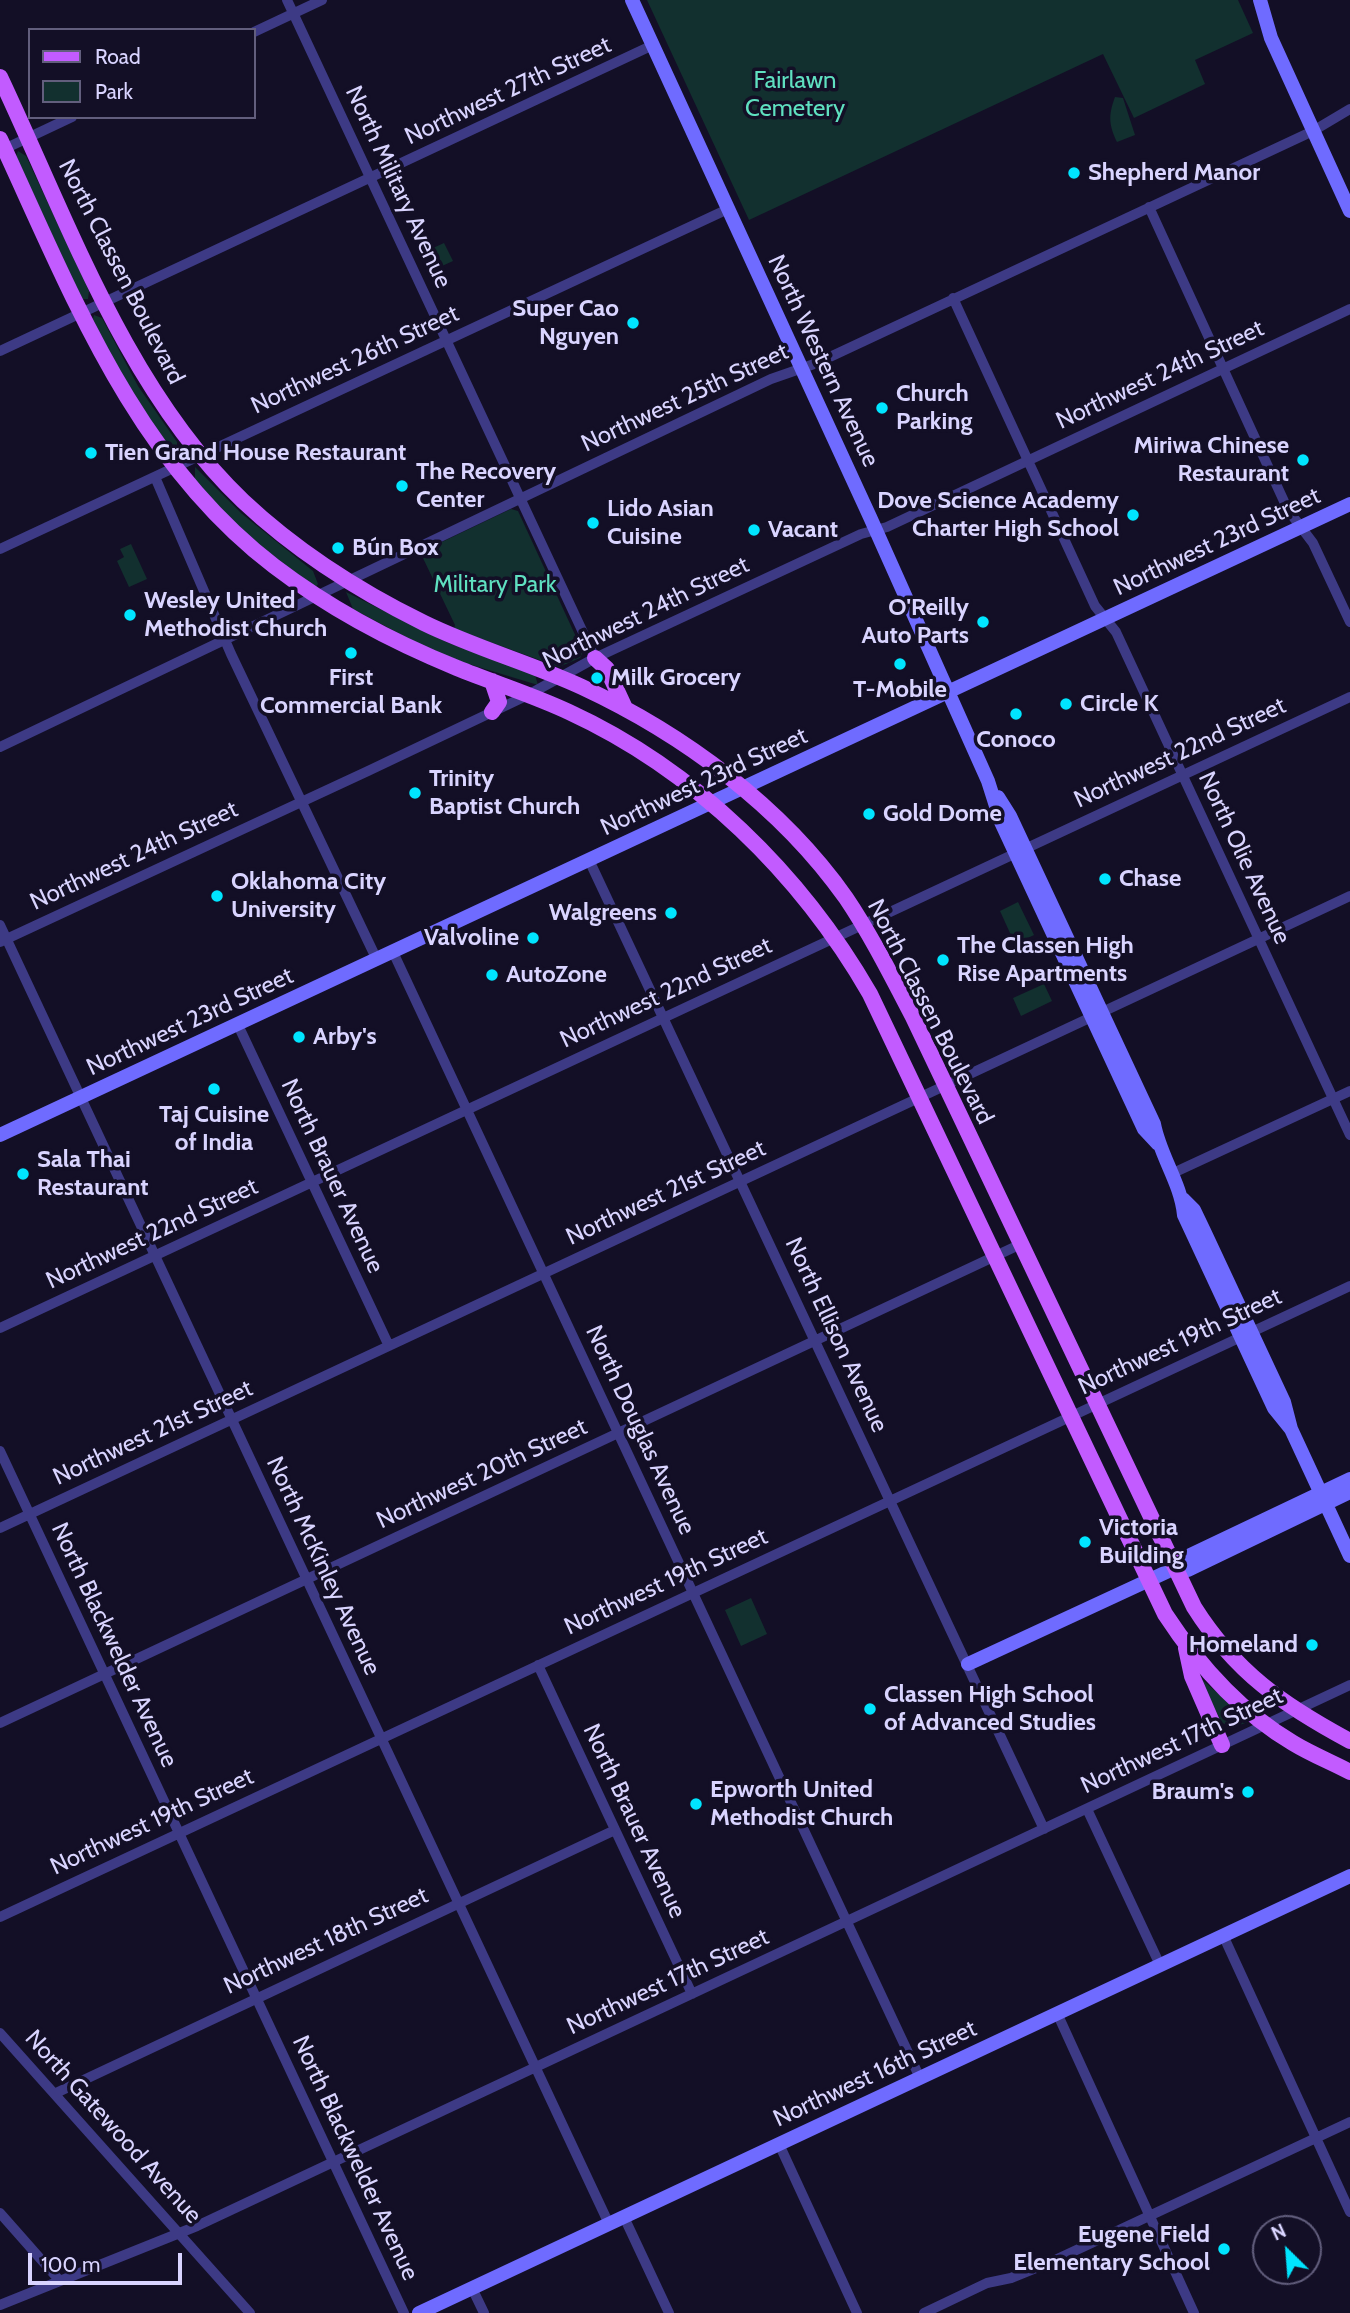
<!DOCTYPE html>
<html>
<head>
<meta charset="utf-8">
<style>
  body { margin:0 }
  #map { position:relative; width:1350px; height:2313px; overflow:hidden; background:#130f26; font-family:Cabin,sans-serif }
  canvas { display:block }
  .legend { position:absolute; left:28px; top:28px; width:228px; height:91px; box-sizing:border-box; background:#130f26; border:2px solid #625e7d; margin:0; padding:9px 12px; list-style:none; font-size:21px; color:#d9d4ff }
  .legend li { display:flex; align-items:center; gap:14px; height:35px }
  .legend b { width:35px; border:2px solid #625e7d }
  .north { position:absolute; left:1252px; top:2215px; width:70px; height:70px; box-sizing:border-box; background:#130f26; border:2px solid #625e7d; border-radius:50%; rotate:335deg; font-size:19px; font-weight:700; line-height:28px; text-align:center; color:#d9d4ff }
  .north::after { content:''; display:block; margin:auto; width:24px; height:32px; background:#00e5ff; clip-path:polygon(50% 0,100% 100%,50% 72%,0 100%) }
  .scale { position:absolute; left:28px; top:2253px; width:154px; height:32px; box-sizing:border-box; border:4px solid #d9d4ff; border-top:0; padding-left:9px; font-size:21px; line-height:24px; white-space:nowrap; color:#d9d4ff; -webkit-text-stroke:5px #130f26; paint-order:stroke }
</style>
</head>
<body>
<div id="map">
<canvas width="1350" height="2313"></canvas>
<ul class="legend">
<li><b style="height:9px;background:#c25bff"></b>Road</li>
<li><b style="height:19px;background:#12302f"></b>Park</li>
</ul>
<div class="north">N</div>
<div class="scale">100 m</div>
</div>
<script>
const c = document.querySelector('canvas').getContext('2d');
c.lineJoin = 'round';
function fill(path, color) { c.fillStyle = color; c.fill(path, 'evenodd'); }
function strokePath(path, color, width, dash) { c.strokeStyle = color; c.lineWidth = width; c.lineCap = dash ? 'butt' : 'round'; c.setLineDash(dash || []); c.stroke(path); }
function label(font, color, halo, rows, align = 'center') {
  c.font = font + ' Cabin,sans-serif'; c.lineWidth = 7; c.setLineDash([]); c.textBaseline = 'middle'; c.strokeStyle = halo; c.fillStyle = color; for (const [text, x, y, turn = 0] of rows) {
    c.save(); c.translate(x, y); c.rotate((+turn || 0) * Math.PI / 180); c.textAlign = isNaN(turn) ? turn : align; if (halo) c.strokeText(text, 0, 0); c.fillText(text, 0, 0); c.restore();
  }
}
const green = new Path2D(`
  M647 0H1238L1253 33 1195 60 1205 84 1134 118 1103 54 749 220Z
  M1115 97 1123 98 1135 135 1117 142C1109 125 1108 116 1115 97Z
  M18 151 26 156 89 291 88 299H83L80 295 16 156Z
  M444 243 453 261 431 271 422 253Z
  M94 315 102 318 138 386 177 442V459L132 399 93 319Z
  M195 467 241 513 313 571 318 584 316 587C272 556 230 523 195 481Z
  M511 509 518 511 583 652 580 658 559 667 454 629 455 625 422 556 423 551Z
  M131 544 147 579 129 587 117 561 124 557 120 549Z
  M346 592 446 642 535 675 538 685 462 662 421 645 353 609Z
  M1018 902 1034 935 1015 944 1000 911Z
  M1044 984 1052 1001 1021 1016 1013 998Z
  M751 1598 767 1634 741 1646 725 1610Z
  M1199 1677 1248 1719V1722L1234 1727 1222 1723Z`);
const street = new Path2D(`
  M287 0 595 658
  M254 32 322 0
  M0 151 72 117
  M1149 207 1288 510 1313 543 1350 622
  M953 298 1095 606 1116 632 1350 1135
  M0 351 653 45
  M155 477 231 654 377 960
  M0 549 728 209
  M0 747C258 626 514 501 771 379L817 363 1313 131 1350 109
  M589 860 1044 1829
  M0 925 609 2224
  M0 942 368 771 528 695 595 658 861 534 887 527 1350 309
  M393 952 920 2078
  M238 1025 389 1346
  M1171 1174 1350 1091
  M0 1328 1350 697
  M0 1451 404 2313
  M0 1528 1350 896
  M538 1665 692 1994
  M0 1723 1021 1244
  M1087 1809 1160 1965
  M0 1917 1350 1286
  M1223 1935 1350 2212
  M1057 2013 1194 2313
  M0 2033 250 2313
  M56 2093 615 1830
  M779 2144 857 2313
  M0 2213 60 2281
  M624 2217 669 2313
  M472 2288 484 2313
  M0 2305 197 2226 1350 1685
  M924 2313 987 2283 1011 2278 1053 2261 1350 2122`);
const secondary = new Path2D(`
  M632 0 870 517 988 781 1001 822 1144 1129 1158 1144
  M1260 0 1271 38 1350 211
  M998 797 1010 816 1154 1124C1160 1156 1181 1183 1184 1215L1274 1408 1291 1429
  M0 1135 1350 504
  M1183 1199 1194 1210 1205 1233 1284 1402 1291 1429 1350 1556
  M1173 1569 1188 1570 1350 1492
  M968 1664 1173 1569 1186 1557 1350 1479
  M419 2313 1350 1876`);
const primary = new Path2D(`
  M0 77C67 219 127 391 243 501 295 550 359 591 424 623 475 648 530 663 582 687 683 734 781 806 846 898 871 935 892 977 913 1017L1194 1607C1235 1672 1283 1705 1350 1741
  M0 139C72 294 134 459 274 566 329 608 393 642 457 668 494 683 533 695 569 712 695 770 801 874 870 994L1165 1614C1199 1666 1239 1711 1293 1743 1311 1754 1331 1762 1350 1772
  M595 658 607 669 625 708
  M492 712 499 702 492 681
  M1186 1648 1192 1676 1222 1745`);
const markers = [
  [1074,173,7,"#00e5ff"],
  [633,323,7,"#00e5ff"],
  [882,408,7,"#00e5ff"],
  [91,453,7,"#00e5ff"],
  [1303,460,7,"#00e5ff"],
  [402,486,7,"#00e5ff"],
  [1133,515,7,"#00e5ff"],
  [593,523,7,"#00e5ff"],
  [754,530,7,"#00e5ff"],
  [338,548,7,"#00e5ff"],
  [130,615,7,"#00e5ff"],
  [983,622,7,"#00e5ff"],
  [351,653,7,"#00e5ff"],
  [900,664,7,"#00e5ff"],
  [597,678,7,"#00e5ff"],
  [1066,704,7,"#00e5ff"],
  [1016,714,7,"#00e5ff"],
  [415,793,7,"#00e5ff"],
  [869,814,7,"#00e5ff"],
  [1105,879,7,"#00e5ff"],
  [217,896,7,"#00e5ff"],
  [671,913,7,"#00e5ff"],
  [533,938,7,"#00e5ff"],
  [943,960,7,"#00e5ff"],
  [492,975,7,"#00e5ff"],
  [299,1037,7,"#00e5ff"],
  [214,1089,7,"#00e5ff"],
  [23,1174,7,"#00e5ff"],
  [1085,1542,7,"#00e5ff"],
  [1312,1645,7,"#00e5ff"],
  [870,1709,7,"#00e5ff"],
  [1248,1792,7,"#00e5ff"],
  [696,1804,7,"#00e5ff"],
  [1224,2249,7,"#00e5ff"]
];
const parkNames = [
  ["Fairlawn",795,81],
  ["Cemetery",795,109],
  ["Military Park",495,585]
];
const streetNames = [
  ["Northwest 27th Street",508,91,-25],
  ["North Military Avenue",398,187,65],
  ["North Classen Boulevard",121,272,63],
  ["Northwest 26th Street",355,360,-25],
  ["North Western Avenue",823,361,65],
  ["Northwest 24th Street",1160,375,-25],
  ["Northwest 25th Street",685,398,-25],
  ["Northwest 23rd Street",1217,542,-25],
  ["Northwest 24th Street",646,613,-26],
  ["Northwest 22nd Street",1180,753,-25],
  ["Northwest 23rd Street",704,782,-25],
  ["Northwest 24th Street",134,856,-25],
  ["North Olie Avenue",1244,858,65],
  ["Northwest 22nd Street",666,993,-25],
  ["North Classen Boulevard",930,1012,63],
  ["Northwest 23rd Street",190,1022,-25],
  ["North Brauer Avenue",332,1176,65],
  ["Northwest 21st Street",666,1193,-25],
  ["Northwest 22nd Street",152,1234,-25],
  ["North Ellison Avenue",836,1335,65],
  ["Northwest 19th Street",1180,1342,-25],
  ["North Douglas Avenue",640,1430,65],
  ["Northwest 21st Street",153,1433,-25],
  ["Northwest 20th Street",482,1474,-25],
  ["North McKinley Avenue",323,1566,65],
  ["Northwest 19th Street",666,1582,-25],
  ["North Blackwelder Avenue",114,1645,65],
  ["Northwest 17th Street",1182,1741,-25],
  ["North Brauer Avenue",634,1821,65],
  ["Northwest 19th Street",152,1822,-25],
  ["Northwest 18th Street",326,1941,-25],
  ["Northwest 17th Street",668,1982,-25],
  ["Northwest 16th Street",875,2074,-25],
  ["North Gatewood Avenue",113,2127,48],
  ["North Blackwelder Avenue",355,2158,65]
];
const poiNames = [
  ["Shepherd Manor",1088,173],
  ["Super Cao",619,309,"right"],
  ["Nguyen",619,337,"right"],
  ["Church",896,394],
  ["Parking",896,422],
  ["Miriwa Chinese",1289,446,"right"],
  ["Restaurant",1289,474,"right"],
  ["Tien Grand House Restaurant",105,453],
  ["The Recovery",416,472],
  ["Center",416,500],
  ["Dove Science Academy",1119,501,"right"],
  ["Charter High School",1119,529,"right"],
  ["Lido Asian",607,509],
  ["Cuisine",607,537],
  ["Vacant",768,530],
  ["Bún Box",352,548],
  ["Wesley United",144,601],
  ["Methodist Church",144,629],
  ["O'Reilly",969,608,"right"],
  ["Auto Parts",969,636,"right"],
  ["First",351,678,"center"],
  ["Commercial Bank",351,706,"center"],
  ["Milk Grocery",611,678],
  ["T-Mobile",900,690,"center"],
  ["Circle K",1080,704],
  ["Conoco",1016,740,"center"],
  ["Trinity",429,779],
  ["Baptist Church",429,807],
  ["Gold Dome",883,814],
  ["Chase",1119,879],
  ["Oklahoma City",231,882],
  ["University",231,910],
  ["Walgreens",657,913,"right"],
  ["Valvoline",519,938,"right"],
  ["The Classen High",957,946],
  ["Rise Apartments",957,974],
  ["AutoZone",506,975],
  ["Arby's",313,1037],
  ["Taj Cuisine",214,1115,"center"],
  ["of India",214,1143,"center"],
  ["Sala Thai",37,1160],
  ["Restaurant",37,1188],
  ["Victoria",1099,1528],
  ["Building",1099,1556],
  ["Homeland",1298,1645,"right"],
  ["Classen High School",884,1695],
  ["of Advanced Studies",884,1723],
  ["Epworth United",710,1790],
  ["Methodist Church",710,1818],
  ["Braum's",1234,1792,"right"],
  ["Eugene Field",1210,2235,"right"],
  ["Elementary School",1210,2263,"right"]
];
fill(green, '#12302f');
strokePath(street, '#3d3a85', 10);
strokePath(secondary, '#6f6bff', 14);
strokePath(primary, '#c25bff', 16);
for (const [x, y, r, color] of markers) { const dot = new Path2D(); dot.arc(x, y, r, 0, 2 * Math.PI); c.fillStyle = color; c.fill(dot); strokePath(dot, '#130f26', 2.5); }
label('24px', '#5fe0c0', '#130f26', parkNames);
label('24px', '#d9d4ff', '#130f26', streetNames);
label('bold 24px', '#d9d4ff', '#130f26', poiNames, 'left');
</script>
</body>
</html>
